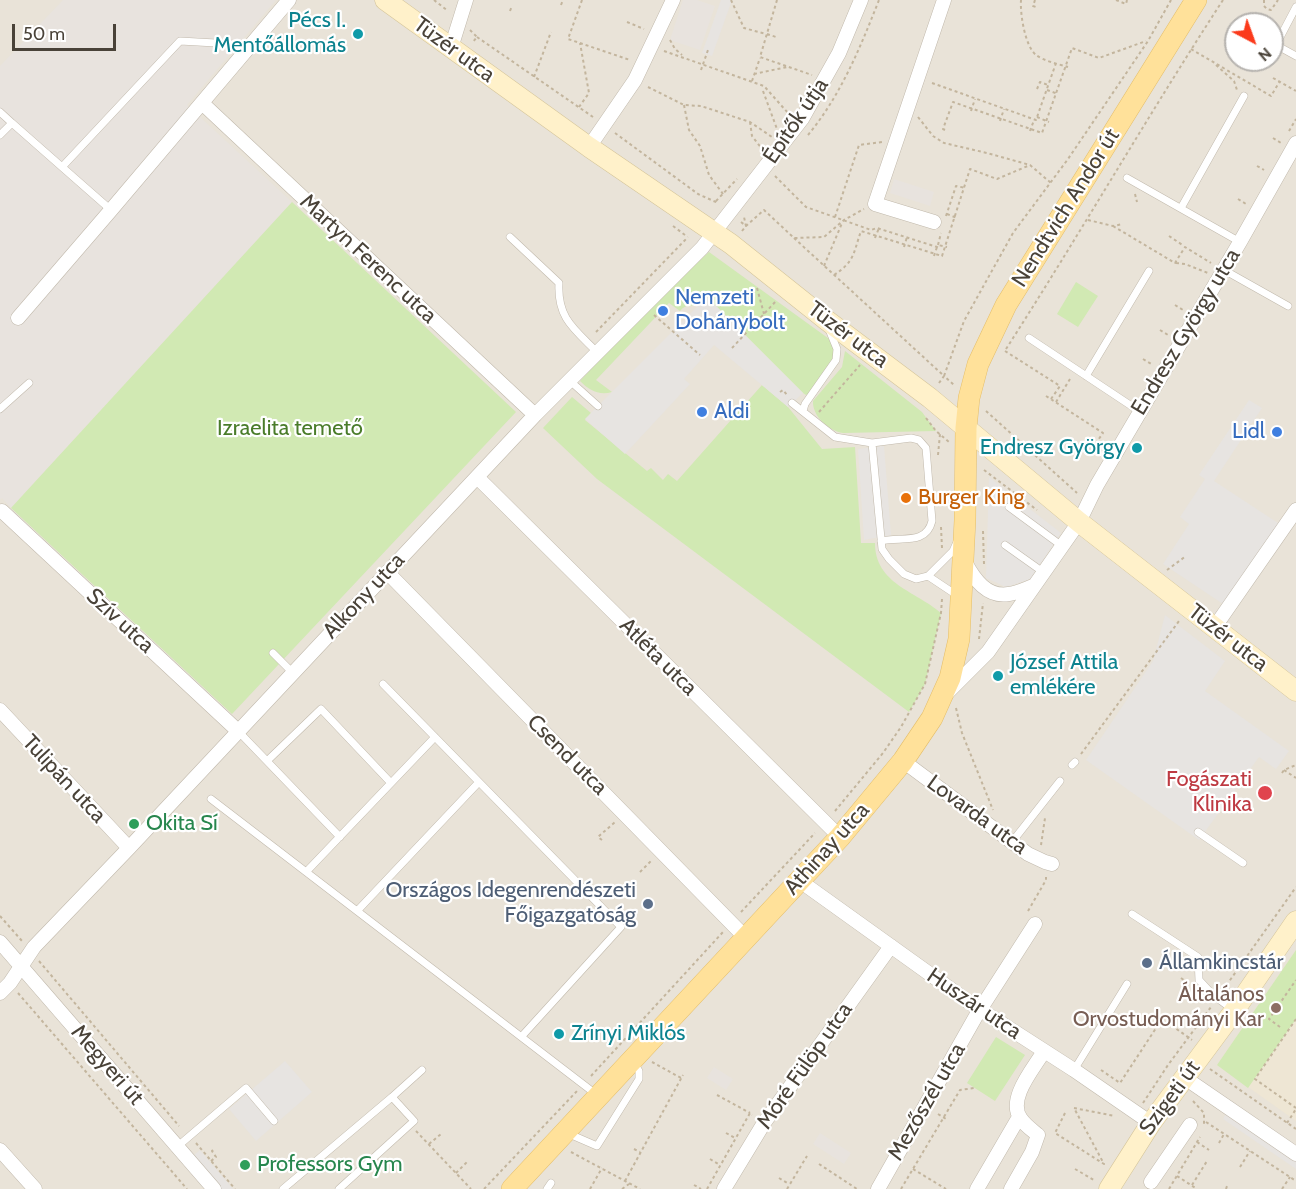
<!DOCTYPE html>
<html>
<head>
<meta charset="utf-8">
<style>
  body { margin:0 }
  #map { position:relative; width:1296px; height:1189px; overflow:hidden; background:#f5f2ea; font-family:Cabin,sans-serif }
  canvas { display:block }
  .north { position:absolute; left:1224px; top:12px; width:60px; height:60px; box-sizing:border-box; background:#fff; border:2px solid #b6b3af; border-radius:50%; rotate:139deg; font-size:16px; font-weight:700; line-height:24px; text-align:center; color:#494238 }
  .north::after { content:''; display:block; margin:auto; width:21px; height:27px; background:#fb3a1b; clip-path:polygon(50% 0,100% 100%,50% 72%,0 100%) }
  .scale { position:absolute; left:12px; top:24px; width:104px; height:27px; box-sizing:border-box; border:3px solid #494238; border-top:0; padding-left:8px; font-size:18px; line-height:21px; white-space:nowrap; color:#494238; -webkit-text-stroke:4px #fff; paint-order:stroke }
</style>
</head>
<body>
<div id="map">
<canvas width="1296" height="1189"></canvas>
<div class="north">N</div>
<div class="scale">50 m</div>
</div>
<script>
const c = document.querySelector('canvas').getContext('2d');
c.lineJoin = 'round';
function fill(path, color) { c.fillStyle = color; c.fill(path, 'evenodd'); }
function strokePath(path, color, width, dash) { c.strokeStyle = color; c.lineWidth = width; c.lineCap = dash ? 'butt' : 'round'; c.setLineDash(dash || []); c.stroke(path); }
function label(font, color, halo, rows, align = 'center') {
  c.font = font + ' Cabin,sans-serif'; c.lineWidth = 4.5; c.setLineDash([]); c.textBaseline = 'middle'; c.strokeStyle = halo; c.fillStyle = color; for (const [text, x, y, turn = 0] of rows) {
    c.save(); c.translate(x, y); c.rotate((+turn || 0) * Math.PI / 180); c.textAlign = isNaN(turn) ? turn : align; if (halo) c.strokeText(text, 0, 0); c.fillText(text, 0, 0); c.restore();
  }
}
const residential = new Path2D(`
  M0 0H1296V1189H0ZM1236 24H1272V60H1236Z`);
const industrial = new Path2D(`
  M63 0H276L187 105 292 202 11 508 2 498 0 500V66Z
  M683 0H697L715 6 700 50 670 40Z
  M894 179 934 192 930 206 890 193Z
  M714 1067 733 1079 726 1090 707 1078Z
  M820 1133 851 1153 844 1164 813 1144Z`);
const education = new Path2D(`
  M1296 950V1121L1217 1065Z`);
const green = new Path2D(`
  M292 202 516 412 232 714 11 508Z
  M709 252 832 341 836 360 811 392 806 395 803 393 707 297 698 306C689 305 685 305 680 311L669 303 596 380 612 392C599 396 589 390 580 381L647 309Z
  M1076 282 1098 296 1078 327 1057 314Z
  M845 351 922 412 936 431 843 433C829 431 812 416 813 401L842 367Z
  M762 385 788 407 822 449 855 447 861 543H875C875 584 916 591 941 613L925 684 909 712 597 479 543 428 572 397 591 413 585 420 647 471 651 468 663 480 668 474 677 481Z
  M1296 950V1019L1248 1088 1217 1065Z
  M996 1037 1025 1055 995 1101 967 1083Z`);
const parking = new Path2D(`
  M721 0H732L712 56 702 53Z
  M707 297 803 393 788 407 714 345 684 379 690 384 625 454 585 419Z
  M1249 400 1262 408 1214 481 1278 523 1281 519 1287 523 1229 608 1163 564 1189 524 1180 517 1205 479 1199 475Z
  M884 446 891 535 864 540 858 449Z
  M989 477 1061 533 1030 579 1006 587 986 578Z
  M1165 615 1225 661 1205 691 1289 751 1276 769 1259 757 1199 840 1086 760 1153 661Z
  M285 1061 312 1092 256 1141 229 1109Z
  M1229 1108 1296 1154V1169L1223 1119Z
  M200 1150 233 1189H214L189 1159Z`);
const path = new Path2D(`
  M434 0 448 11
  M582 0 568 39 630 60
  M731 0 744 28 766 34
  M777 0 760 57 812 75
  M1021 0C1020 14 1025 46 1036 55 1044 61 1058 64 1068 67
  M1035 0 1033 6 1036 7
  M1116 0 1126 4 1127 0
  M1264 0V6L1267 9 1271 10 1278 0
  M561 5 563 0
  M510 11 512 6
  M627 22 644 29
  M470 30 477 37 473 42
  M767 34 776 37
  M477 37 593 117
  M670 40 675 49 682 55
  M1191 49 1271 96 1280 81
  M664 51 764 86 788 113
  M1216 65 1234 81 1237 90
  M701 70 708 50
  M754 74 787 67
  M534 77 551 32
  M1273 78 1296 91
  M752 81 760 58
  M932 83 1036 120 1056 63
  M648 87 684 105 701 106 750 122 772 137
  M1037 89 1040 82 1048 85
  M1047 90 1058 94
  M763 91 777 129
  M684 105 689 130 700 146 709 175 723 194
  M579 107 589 93 580 43
  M971 111 975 99
  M918 117 933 136 944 143 987 153 1030 165 1051 183
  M1037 117 1049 122
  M1000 121 1004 109
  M750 122 752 136 762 149
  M945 130 943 129 953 102 1042 133 1072 48 1099 58 1146 41
  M1030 131 1034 120
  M1289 131 1296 119
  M615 133 698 194 718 203
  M808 135C841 95 860 48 879 0
  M1273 138 1281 143
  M1257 166 1264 170
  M775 176 806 207 871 230 877 228 937 247 938 245 947 247
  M1135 194 1137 202
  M1238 199 1246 204
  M716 201 737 179
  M947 214 957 218
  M946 216 956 186 966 188
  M835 217 859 145 882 142
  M1088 220 1113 226 1123 224
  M741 222 746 226 764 210 794 238 824 237 844 220 864 209
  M673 226 685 235
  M1113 226 1175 263 1185 247 1211 263
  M742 231 746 226 744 217
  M1169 236 1184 246
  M794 238 944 376 964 321 1013 233 1068 159 1148 41 1171 0
  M875 238 879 228
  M938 245 941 233
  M904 247 907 237
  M934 256 937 247
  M1176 263 1185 264 1208 273
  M824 266 842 223
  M834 275C855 261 853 254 861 231L942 256 970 169 997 179 1030 165
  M757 288 764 314
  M1175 305 1183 310
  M654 315 700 355
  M1160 330 1168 335
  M596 332 688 237
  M732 348 777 300
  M1006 349C1080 234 1148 115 1223 0
  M1005 351 1060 386 1051 399
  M1143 359 1153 365
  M939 383 944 376 954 385
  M780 392 783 390 787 395
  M1046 396 1103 433 1094 446
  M1056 402 1070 379
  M986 411 1077 493
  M819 412 860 365
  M926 418 936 431 949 442
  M1090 443 1102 451
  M938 455 940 434
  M984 470 1037 510
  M941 527 942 548
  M983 531 984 564
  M1167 570 1186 556
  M979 639 983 603
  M956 708 962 733 993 810
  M1081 754 1179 621
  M1284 770 1296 778
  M1282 773 1284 770 1296 765
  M835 811 883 753 901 727 925 684 941 613 942 599
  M602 840 598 837 615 822
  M1041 845 1045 818
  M640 872 652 860
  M1028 911 1046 880V877
  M741 912 815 833
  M0 916 22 941
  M39 961 179 1126
  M1181 978 1188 983
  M1223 990 1296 887
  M18 993 187 1189
  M1157 1015 1192 1040
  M1296 1019 1255 1079 1296 1108
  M1280 1027 1269 1019 1296 980
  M652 1062 681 1078
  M1210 1069 1296 1129
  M1101 1070 1120 1083 1162 1019
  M591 1076 723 932
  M717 1095 750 1113
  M1193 1101 1204 1113V1126
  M1143 1103 1168 1065 1211 1007
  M1074 1108 1115 1116
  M1065 1113 1055 1133 1104 1164 1074 1108
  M938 1114 946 1119
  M1206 1122 1296 1181
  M1287 1123 1296 1109
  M416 1131 471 1189
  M726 1133 735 1138
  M1197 1142 1209 1150
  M196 1143 235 1189
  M1219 1143 1224 1134
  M429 1144 441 1134
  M634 1149 640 1152
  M571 1152 640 1189
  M710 1159 720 1165
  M211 1161 216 1157 212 1151 214 1149
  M331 1162 341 1173
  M819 1164 857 1189
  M1240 1167 1250 1151
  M913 1169 946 1189
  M1075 1169 1094 1180
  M456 1173 467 1162
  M1177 1176 1197 1189
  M779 1178 789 1184
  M625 1181 683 1075
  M694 1185 701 1189
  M1192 1185 1207 1161
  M484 1189 577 1091
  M590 1189 602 1168
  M622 1189 629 1184
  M707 1189 750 1113 752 1115
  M787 1189 807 1156
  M901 1189 960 1090 974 1088
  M1169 1189 1200 1137
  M1226 1189 1227 1186
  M1282 1189 1290 1177`);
const lane = new Path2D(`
  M1296 7 1276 45 1296 56
  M0 112 12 123
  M0 135 12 123 62 167
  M1127 178 1240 242
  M1181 208 1244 96
  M111 210 62 167 180 41 251 45
  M510 237 559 283C557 318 574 329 597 352
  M1224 270 1288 306
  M1029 338 1139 411
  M1086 376 1149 271
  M569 380 598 406
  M792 403 835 437 872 443 882 549 889 559 904 574 916 579 928 576 953 551 957 542
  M0 409 29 383
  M803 411 805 404 836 360 837 349 828 327
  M872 443 911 438 919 440 926 448 932 521C926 546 900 536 881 541
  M1009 507 1062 546
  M1005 545 1043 572
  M928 576 958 596
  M273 653 293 673
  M383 684 621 927 522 1036
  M238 731 340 837
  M267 761 321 709 391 783
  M1072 765 1075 762
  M211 799 597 1095
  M1198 832 1243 863
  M1012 842 1060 781
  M307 871 435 737
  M358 910 479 782
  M1132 914 1198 957 1199 980 1213 995 1232 1009
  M1074 1070 1127 984
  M392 1097 422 1070
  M567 1133 597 1146 639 1079V1071L634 1063
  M178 1146 246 1088 274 1121
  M283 1189 392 1097 414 1121 339 1189
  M547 1189 551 1183`);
const street = new Path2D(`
  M451 48 466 0
  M202 103 535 415
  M589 147 635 80 673 0
  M934 222 875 204 944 0
  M18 318 111 210 289 0
  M477 477 840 837
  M2 511 238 731
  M965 562C974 579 987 598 1009 594 1017 593 1025 589 1033 586
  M387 572 746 938
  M1214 628 1296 510
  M948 692 988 652 1079 522 1097 485 1240 242 1296 143
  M0 710 129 848
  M903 761 1028 854 1045 862 1052 864
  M800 881 973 1005 1074 1070 1151 1123
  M0 942 214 1189
  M0 993 10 983 34 947 129 848 535 415 702 248 802 119 839 53 861 0
  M1185 1078 1296 1154
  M0 1150 35 1189
  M1151 1182 1190 1125
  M724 1189 764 1123 891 946
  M878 1189 976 1016 1035 924
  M977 1189 1019 1117
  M1011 1189 1032 1152 1038 1135C1032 1130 1025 1125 1021 1119 1006 1099 1035 1067 1044 1051`);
const secondary = new Path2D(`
  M385 0 589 147 731 244 825 319 930 398 1079 522 1296 691
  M1109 1189 1151 1123 1234 1011 1296 921`);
const primary = new Path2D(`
  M512 1189 840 837 903 761 932 718 950 678 959 639 965 520 966 428 969 398 978 364 1006 305 1196 0`);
const markers = [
  [358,34,6,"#0f9aa8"],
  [663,311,6,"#3f7fe0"],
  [702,412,6,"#3f7fe0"],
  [1277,432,6,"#3f7fe0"],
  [1137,448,6,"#0f9aa8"],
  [906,498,6,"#e8710a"],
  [998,676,6,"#0f9aa8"],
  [1265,793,8,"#e0444e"],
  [134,824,6,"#2e9e5b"],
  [648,904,6,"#5c6f8a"],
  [1147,963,6,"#5c6f8a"],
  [1276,1008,6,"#8d6e63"],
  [559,1034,6,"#0f9aa8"],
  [245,1165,6,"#2e9e5b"]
];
const cultureNames = [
  ["Pécs I.",346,21],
  ["Mentőállomás",346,46],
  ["Endresz György",1125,448],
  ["József Attila",1010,663,"left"],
  ["emlékére",1010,688,"left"],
  ["Zrínyi Miklós",571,1034,"left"]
];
const streetNames = [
  ["Tüzér utca",454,50,36],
  ["Építők útja",796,121,-56],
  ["Nendtvich Andor út",1066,208,-58],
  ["Martyn Ferenc utca",368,259,43],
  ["Endresz György utca",1186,332,-59],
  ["Tüzér utca",848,335,37],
  ["Alkony utca",364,596,-47],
  ["Szív utca",120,621,43],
  ["Tüzér utca",1228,638,38],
  ["Atléta utca",658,657,45],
  ["Csend utca",567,755,45],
  ["Tulipán utca",64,779,47],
  ["Lovarda utca",977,815,36],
  ["Athinay utca",827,849,-48],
  ["Huszár utca",974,1004,34],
  ["Megyeri út",107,1065,49],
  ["Móré Fülöp utca",805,1066,-55],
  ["Szigeti út",1170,1098,-54],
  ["Mezőszél utca",927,1102,-60]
];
const shopNames = [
  ["Nemzeti",675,298],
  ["Dohánybolt",675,323],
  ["Aldi",714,412],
  ["Lidl",1265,432,"right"]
];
const parkNames = [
  ["Izraelita temető",290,429]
];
const foodNames = [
  ["Burger King",918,498]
];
const healthNames = [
  ["Fogászati",1252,780],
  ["Klinika",1252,805]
];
const leisureNames = [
  ["Okita Sí",146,824],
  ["Professors Gym",257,1165]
];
const serviceNames = [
  ["Országos Idegenrendészeti",636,891],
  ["Főigazgatóság",636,916],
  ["Államkincstár",1159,963,"left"]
];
const educationNames = [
  ["Általános",1264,995],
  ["Orvostudományi Kar",1264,1020]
];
fill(residential, '#e9e3d8');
fill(industrial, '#e8e3de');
fill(education, '#eee6d4');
fill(green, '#d1e9b3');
fill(parking, '#e7e4e1');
strokePath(lane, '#c1b9ac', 8);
strokePath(street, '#c1b9ac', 15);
strokePath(secondary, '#d5c59a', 21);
strokePath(primary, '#e5be68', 22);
strokePath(path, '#c3b59d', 2, [3, 3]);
strokePath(lane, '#fff', 7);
strokePath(street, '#fff', 14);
strokePath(secondary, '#fff1ca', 20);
strokePath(primary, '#ffe19a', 21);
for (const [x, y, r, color] of markers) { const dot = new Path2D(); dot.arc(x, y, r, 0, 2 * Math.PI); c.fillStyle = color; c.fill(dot); strokePath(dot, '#fff', 2); }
label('22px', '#0d838f', '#fff', cultureNames, 'right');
label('22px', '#494238', '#fff', streetNames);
label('22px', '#366cbe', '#fff', shopNames, 'left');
label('22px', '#4a7c2a', '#fff', parkNames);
label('22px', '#c56008', '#fff', foodNames, 'left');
label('22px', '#be3a42', '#fff', healthNames, 'right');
label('22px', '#27864d', '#fff', leisureNames, 'left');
label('22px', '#4e5e75', '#fff', serviceNames, 'right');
label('22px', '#785e54', '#fff', educationNames, 'right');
</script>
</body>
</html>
